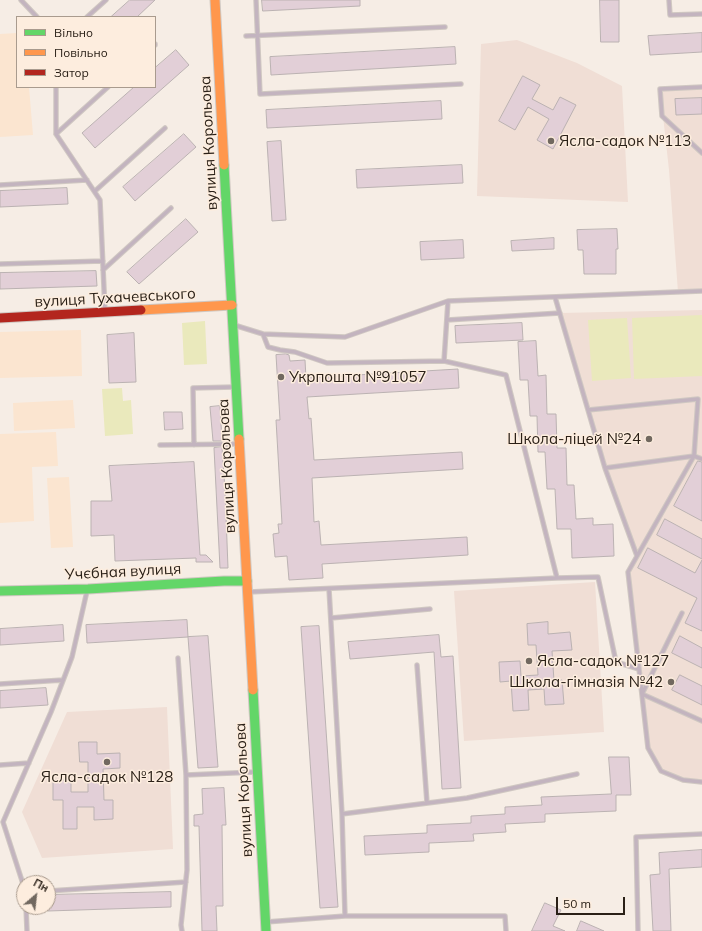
<!DOCTYPE html>
<html>
<head>
<meta charset="utf-8">
<style>
  body { margin:0 }
  #map { position:relative; width:702px; height:931px; overflow:hidden; background:#f6ede5; font-family:Mulish,sans-serif }
  canvas { display:block }
  .legend { position:absolute; left:16px; top:16px; width:140px; height:72px; box-sizing:border-box; background:#fdedde; border:1px solid #a99b8e; margin:0; padding:5px 7px; list-style:none; font-size:12px; color:#2a2017 }
  .legend li { display:flex; align-items:center; gap:8px; height:20px }
  .legend b { width:20px; border:1px solid #a99b8e }
  .north { position:absolute; left:16px; top:875px; width:40px; height:40px; box-sizing:border-box; background:#fdedde; border:1px solid #a99b8e; border-radius:50%; rotate:28deg; font-size:11px; font-weight:700; line-height:16px; text-align:center; color:#2a2017 }
  .north::after { content:''; display:block; margin:auto; width:14px; height:18px; background:#71685f; clip-path:polygon(50% 0,100% 100%,50% 72%,0 100%) }
  .scale { position:absolute; left:556px; top:897px; width:69px; height:18px; box-sizing:border-box; border:2px solid #2a2017; border-top:0; padding-left:5px; font-size:12px; line-height:14px; white-space:nowrap; color:#2a2017; -webkit-text-stroke:3px #fdedde; paint-order:stroke }
</style>
</head>
<body>
<div id="map">
<canvas width="702" height="931"></canvas>
<ul class="legend">
<li><b style="height:5px;background:#63d668"></b>Вільно</li>
<li><b style="height:5px;background:#ff974d"></b>Повільно</li>
<li><b style="height:5px;background:#b3261e"></b>Затор</li>
</ul>
<div class="north">Пн</div>
<div class="scale">50 m</div>
</div>
<script>
const c = document.querySelector('canvas').getContext('2d');
c.lineJoin = 'round';
function fill(path, color) { c.fillStyle = color; c.fill(path, 'evenodd'); }
function strokePath(path, color, width, dash) { c.strokeStyle = color; c.lineWidth = width; c.lineCap = dash ? 'butt' : 'round'; c.setLineDash(dash || []); c.stroke(path); }
function label(font, color, halo, rows, align = 'center') {
  c.font = font + ' Mulish,sans-serif'; c.lineWidth = 3; c.setLineDash([]); c.textBaseline = 'middle'; c.strokeStyle = halo; c.fillStyle = color; for (const [text, x, y, turn = 0] of rows) {
    c.save(); c.translate(x, y); c.rotate((+turn || 0) * Math.PI / 180); c.textAlign = isNaN(turn) ? turn : align; if (halo) c.strokeText(text, 0, 0); c.fillText(text, 0, 0); c.restore();
  }
}
const built = new Path2D(`
  M17 33V87H29L33 135 0 137V34Z
  M81 330 82 376 0 378V332Z
  M73 400 75 428 14 431 13 403Z
  M56 432 58 466 32 467 34 521 0 523V434Z
  M69 477 73 547 51 548 47 478Z`);
const education = new Path2D(`
  M517 40 577 63 622 86 628 202 477 196 481 44Z
  M702 87V291L678 292 669 170 660 89Z
  M702 310V782L683 780 661 771 648 748 628 572 637 556 605 468 560 313Z
  M595 582 604 732 464 741 454 591Z
  M167 707 173 849 42 858 22 812 67 712Z`);
const green = new Path2D(`
  M702 315V376L634 379 632 318Z
  M627 318 631 378 592 381 588 320Z
  M205 321 207 364 184 365 182 323Z
  M122 388 123 401 131 400 133 434 105 436 102 389Z`);
const building = new Path2D(`
  M130 0H155L137 17H111Z
  M262 0H360V6L263 11Z
  M600 0H619V42H601Z
  M702 33V52L650 55 648 36Z
  M455 47 456 64 271 75 270 57Z
  M176 50 189 65 95 148 82 133 134 87H155V68Z
  M523 76 540 85 532 99 553 110 560 97 576 105 553 149 537 140 549 119 528 107 515 130 499 121Z
  M702 98V114L676 115 675 99Z
  M441 101 442 119 267 128 266 110Z
  M184 134 196 147 135 201 123 187Z
  M281 141 286 220 272 221 267 142Z
  M462 165 463 183 357 188 356 170Z
  M67 188 68 204 0 207V191Z
  M186 219 198 232 139 284 127 272Z
  M617 229 618 249H616V274H584L583 250H578L577 230Z
  M554 238V249L512 251 511 241Z
  M463 240 464 258 421 260 420 242Z
  M96 271 97 286 0 289V273Z
  M522 323 523 340 456 343 455 326Z
  M134 333 136 382 109 383 107 335Z
  M536 341 538 376 546 375 547 414H556L557 448H566L567 485H574L576 519 593 518V525L613 524 614 556 572 558 571 529H557L555 489H547L545 452H538L537 416H530L528 380H520L518 342Z
  M286 354 289 355 290 361 305 360 306 378 458 369 459 388 307 397 309 419 311 418 314 460 462 452 463 469 312 478 314 522 319 521 321 545 467 537 468 555 322 564 323 578 289 580 287 556 275 557 273 534 279 533 278 524H282L276 420H280L276 355Z
  M220 406 222 441H213L210 407Z
  M164 412H182L183 429 165 430Z
  M222 447 225 490 228 568H220L214 448Z
  M698 461 702 462V521L674 506Z
  M194 462 200 555H206L213 562H196V558L115 561 114 535 91 536V501H112L109 466Z
  M665 519 702 539V559L657 535Z
  M648 548 695 573 702 560V631L685 623 697 598 638 568Z
  M187 620 188 637 87 643 86 625Z
  M548 622V634L570 632 572 650 552 651 554 681 562 680 564 704 545 705 544 689 528 690 529 710 513 711 511 681 500 682 499 662 520 661 521 676 538 675 536 645H528L527 624Z
  M63 625 64 641 0 645V629Z
  M319 626 338 907 320 908 301 627Z
  M439 635 441 657 453 656 461 788 442 789 434 652 350 659 348 642Z
  M208 636 218 767 198 768 188 637Z
  M680 636 702 648V668L672 653Z
  M680 675 702 686V705L672 690Z
  M46 688 48 705 0 708V691Z
  M79 742H97V754L120 753V768L103 769 104 800H113V819L94 820V807H77V829H63V800H53V780H71V792H88V762H80Z
  M609 757H629L631 795H616V811L545 814V822L505 824 506 832 473 834 474 841 429 843V852L365 855 364 836 427 833V825L471 823V816L505 814V807L542 805 541 797 611 794Z
  M224 788 226 825H222L223 906H216L217 931H202L199 826H194V815L203 814 202 789Z
  M702 850V867L669 869 671 931H653L650 875 660 874 659 853Z
  M171 892V907L48 911V895Z
  M545 903 561 910 553 926 565 931H532Z
  M581 921 604 931H577Z`);
const lane = new Path2D(`
  M21 0 37 17
  M256 0 260 94 461 84
  M669 0 670 15 702 14
  M87 17 106 0
  M246 36 445 27
  M155 45V44
  M56 87V134L100 200 105 311
  M702 87 660 89 662 116 702 153
  M56 134 108 87
  M0 185 87 180
  M95 191 165 128
  M0 264 103 261
  M103 270 171 208
  M555 297 605 468 694 456 698 399 588 410
  M447 320 560 313
  M234 325 263 334 345 337 448 301 702 291
  M444 361 448 301
  M160 445 238 444
  M194 445 193 388 234 387
  M702 459 694 456 628 572 648 748 661 771 683 780 702 782
  M605 468 637 556
  M557 578 598 577 616 662 639 669
  M249 592 557 578 506 375 444 361 327 363 295 352 280 350 268 347 263 334
  M682 613 642 694 702 721
  M331 618 430 609
  M178 658 186 775 256 772
  M417 665 427 803
  M0 684 63 680
  M0 765 29 763
  M342 814 467 798 577 774
  M24 887 3 822 51 712 72 657 87 591
  M48 891 186 882
  M26 907 27 931
  M345 916H505L506 931
  M266 922 345 916 342 814 329 589
  M182 931 181 925 187 870 186 775
  M638 931 636 837 702 834`);
const fast = new Path2D(`
  M224 165 239 439
  M0 591 88 589 224 581H247
  M253 690 266 931`);
const slow = new Path2D(`
  M215 0 224 165
  M141 310 232 305
  M239 439 253 690`);
const jam = new Path2D(`
  M0 318 141 310`);
const markers = [
  [551,141,4,"#71685f"],
  [281,377,4,"#71685f"],
  [649,439,4,"#71685f"],
  [529,661,4,"#71685f"],
  [671,682,4,"#71685f"],
  [107,762,4,"#71685f"]
];
const poiNames = [
  ["Ясла-садок №113",559,141],
  ["Укрпошта №91057",289,377],
  ["Школа-ліцей №24",641,439,"right"],
  ["Ясла-садок №127",537,661],
  ["Школа-гімназія №42",663,682,"right"],
  ["Ясла-садок №128",107,777,"center"]
];
const streetNames = [
  ["вулиця Корольова",209,143,-93],
  ["вулиця Тухачевського",115,298,-3],
  ["вулиця Корольова",227,466,-93],
  ["Учєбная вулиця",123,572,-3],
  ["вулиця Корольова",244,790,-93]
];
fill(built, '#fbe5d0');
fill(education, '#f0ded5');
fill(green, '#eae9bc');
fill(building, '#e2cfd7');
strokePath(building, '#bbb2b2', 1);
strokePath(lane, '#d0c8c2', 5.5);
strokePath(fast, '#d0c8c2', 11);
strokePath(slow, '#d0c8c2', 11);
strokePath(jam, '#d0c8c2', 11);
strokePath(lane, '#c3b4bf', 3.5);
strokePath(fast, '#63d668', 9);
strokePath(slow, '#ff974d', 9);
strokePath(jam, '#b3261e', 9);
for (const [x, y, r, color] of markers) { const dot = new Path2D(); dot.arc(x, y, r, 0, 2 * Math.PI); c.fillStyle = color; c.fill(dot); strokePath(dot, '#fdedde', 1.5); }
label('15px', '#2a2017', '#fdedde', poiNames, 'left');
label('15px', '#2a2017', '#fdedde', streetNames);
</script>
</body>
</html>
